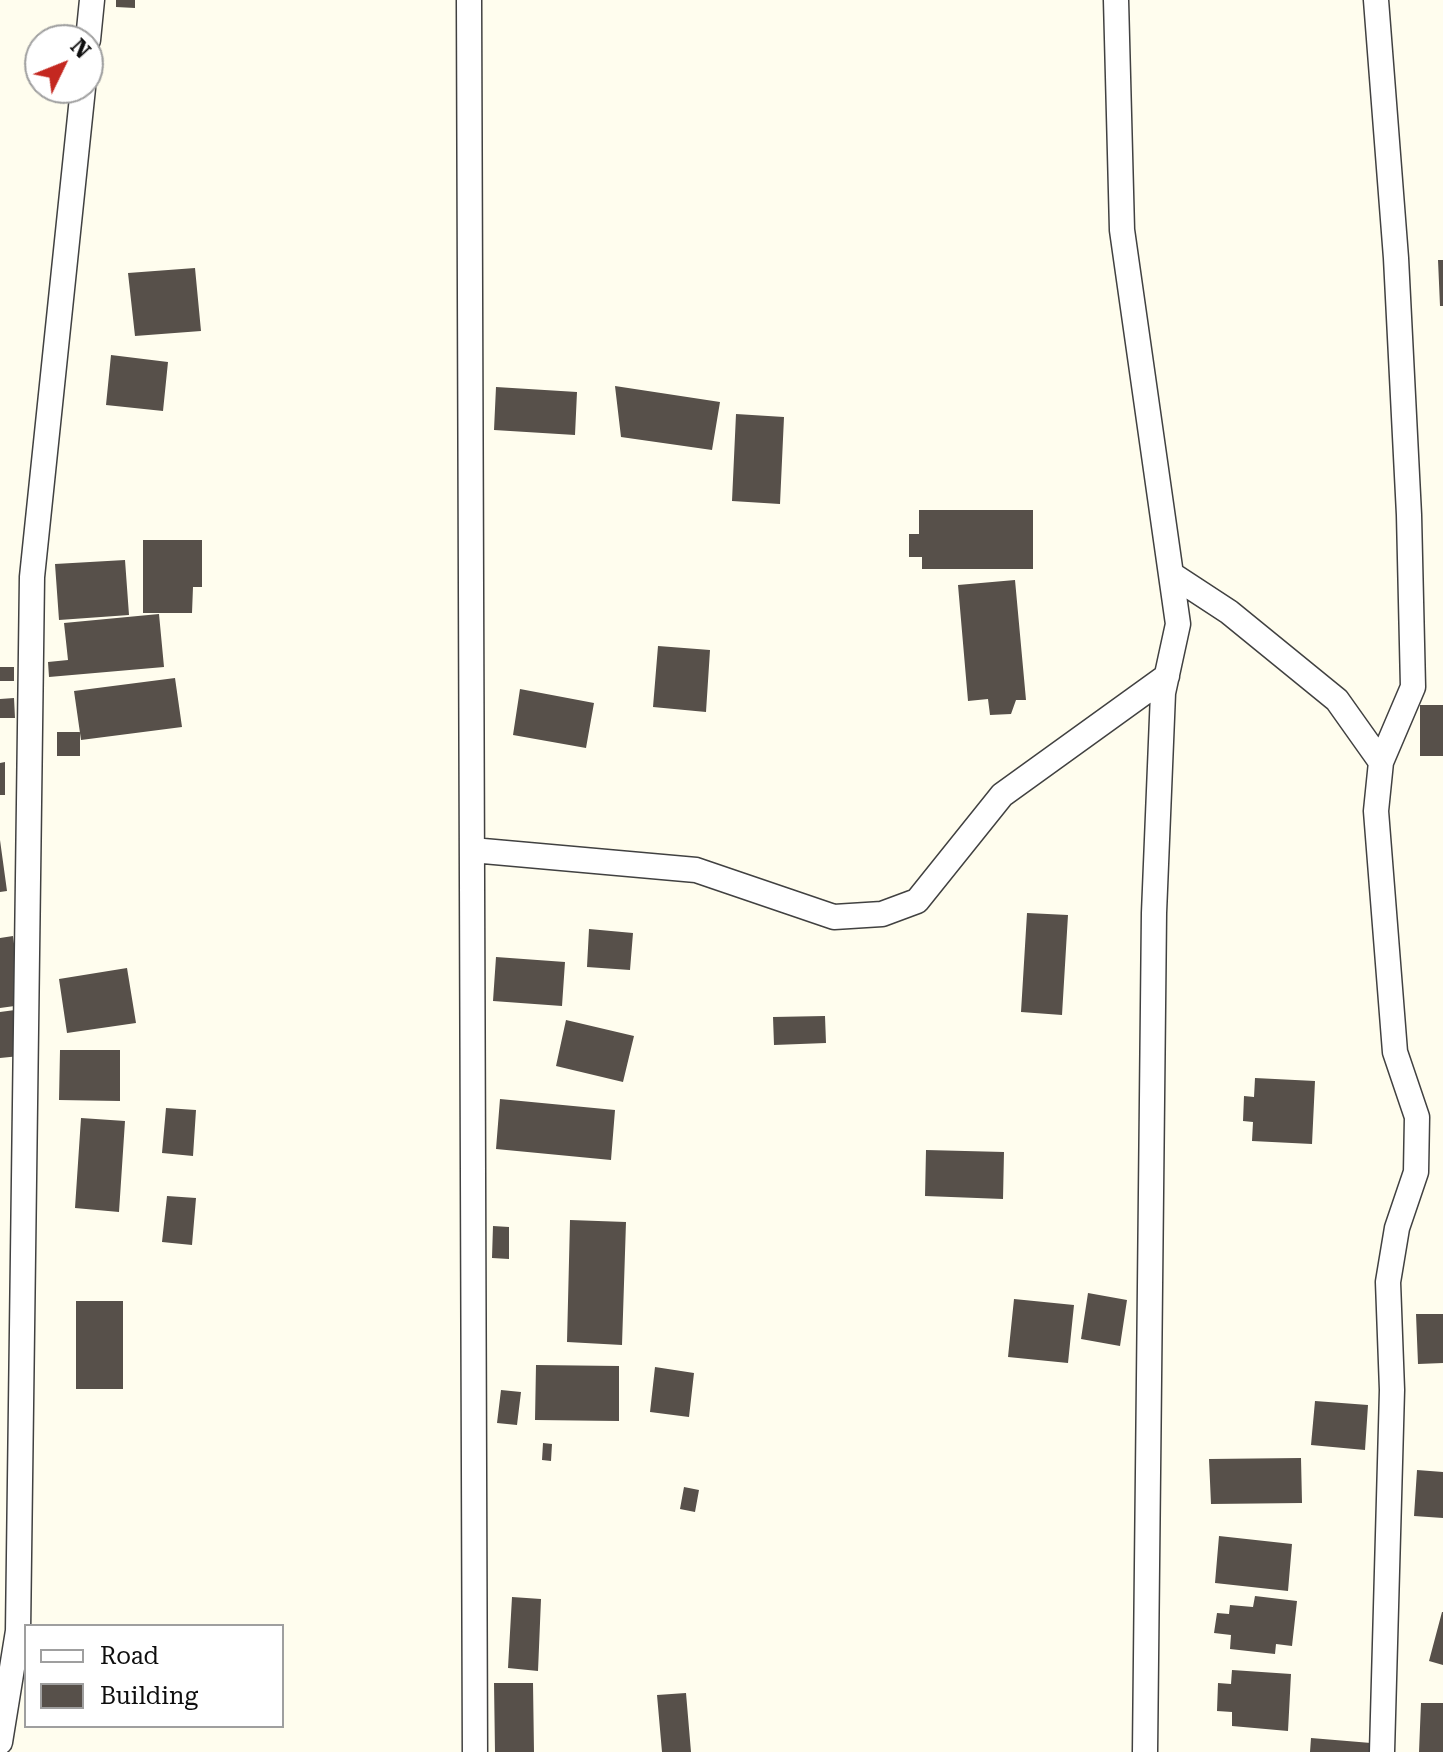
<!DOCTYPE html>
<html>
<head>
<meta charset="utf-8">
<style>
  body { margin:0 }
  #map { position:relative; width:1443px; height:1752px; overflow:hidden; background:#fffdee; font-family:"Roboto Serif",serif }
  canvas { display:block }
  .legend { position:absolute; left:24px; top:1624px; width:260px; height:104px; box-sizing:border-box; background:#fff; border:2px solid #9f9f9f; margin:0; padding:10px 14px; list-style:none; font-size:24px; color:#0e0e0e }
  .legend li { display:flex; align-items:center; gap:16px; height:40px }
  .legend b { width:40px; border:2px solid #9f9f9f }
  .north { position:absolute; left:24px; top:24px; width:80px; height:80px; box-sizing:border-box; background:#fff; border:2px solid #9f9f9f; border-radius:50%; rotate:47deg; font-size:22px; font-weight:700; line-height:32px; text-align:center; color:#0e0e0e }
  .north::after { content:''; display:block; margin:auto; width:28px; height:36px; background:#c42820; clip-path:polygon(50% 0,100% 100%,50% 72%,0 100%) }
</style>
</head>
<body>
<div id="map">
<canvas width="1443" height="1752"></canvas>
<ul class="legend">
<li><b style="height:10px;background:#fff"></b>Road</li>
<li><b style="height:22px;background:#57504a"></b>Building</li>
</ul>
<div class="north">N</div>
</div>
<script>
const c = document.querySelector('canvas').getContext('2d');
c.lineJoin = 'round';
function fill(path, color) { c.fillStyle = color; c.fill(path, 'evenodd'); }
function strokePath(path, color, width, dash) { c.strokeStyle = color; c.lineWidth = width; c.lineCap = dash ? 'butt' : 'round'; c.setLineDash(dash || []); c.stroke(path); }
const building = new Path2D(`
  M116 0H135V8L116 7Z
  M1438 260H1443V306H1440Z
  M195 268 201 331 135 336 128 273Z
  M111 355 168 362 163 411 106 405Z
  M615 386 720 402 712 450 621 437Z
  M496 387 577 392 575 435 494 430Z
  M736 414 784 417 780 504 732 501Z
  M919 510H1033V569H922V557H909V534H919Z
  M143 540H202V587H193L192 613H143Z
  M125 560 129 615 59 620 55 564Z
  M1015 580 1026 700H1016L1011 714 990 715 988 699 968 701 958 585Z
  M159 614 164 667 49 677 48 662 68 660 64 623Z
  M658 646 710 650 706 712 653 707Z
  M0 667H14V681H0Z
  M175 678 182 727 81 740 74 691Z
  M520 689 594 703 586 748 513 735Z
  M14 698 15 718H0V699Z
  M1420 705H1443V756H1420Z
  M57 732H80V756H57Z
  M5 762V795H0V763Z
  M0 840 7 891 0 892Z
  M1027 913 1068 915 1062 1015 1021 1012Z
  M589 929 633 933 630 970 587 967Z
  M13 936 22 1005 0 1008V938Z
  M496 957 565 962 562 1006 493 1001Z
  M127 968 136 1023 67 1033 59 979Z
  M15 1010 20 1056 0 1058V1012Z
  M825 1016 826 1043 774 1045 773 1017Z
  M566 1020 634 1036 623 1082 556 1066Z
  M60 1050H120V1101L59 1100Z
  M1255 1078 1315 1081 1312 1144 1252 1141 1253 1122 1243 1121 1244 1096 1254 1097Z
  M500 1099 615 1110 611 1160 496 1149Z
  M166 1108 196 1110 193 1156 162 1153Z
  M81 1118 125 1121 119 1212 75 1208Z
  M926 1150 1004 1152 1003 1199 925 1196Z
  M167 1196 196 1198 192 1245 162 1242Z
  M570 1220 626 1222 622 1345 567 1342Z
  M493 1226 509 1227V1259L492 1258Z
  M1088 1293 1127 1300 1120 1346 1081 1339Z
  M1014 1299 1074 1305 1068 1363 1008 1357Z
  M76 1301H123V1389H76Z
  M1416 1314H1443V1363L1418 1364Z
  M536 1365 619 1366V1421L535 1420Z
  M655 1367 694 1373 689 1417 650 1412Z
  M501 1390 521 1392 517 1425 497 1423Z
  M1315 1401 1368 1405 1365 1450 1311 1445Z
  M543 1443 552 1444 551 1461 542 1460Z
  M1301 1458 1302 1503 1211 1504 1209 1459Z
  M1417 1470 1443 1472V1518L1414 1516Z
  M684 1487 699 1490 695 1512 680 1509Z
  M1219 1536 1292 1544 1288 1591 1215 1583Z
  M1255 1596 1297 1601 1292 1646 1276 1644 1275 1654 1230 1649 1231 1635 1214 1633 1217 1613 1229 1614 1230 1605 1253 1607Z
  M512 1597 541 1599 538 1671 508 1668Z
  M1442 1612H1443V1665L1429 1661Z
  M1232 1670 1291 1674 1288 1731 1232 1726V1712L1217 1711 1218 1683 1231 1684Z
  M494 1683H533L534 1752H495Z
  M686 1693 691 1752H662L657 1695Z
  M1421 1703H1443V1752H1419Z
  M1311 1738 1371 1743V1752H1310Z`);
const minor = new Path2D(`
  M469 0 475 1752
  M1116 0 1122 230 1178 624 1163 693 1154 913 1145 1752
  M1376 0 1396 258 1409 515 1413 687 1381 762 1376 811 1395 1052 1417 1117 1416 1172 1397 1228 1388 1282 1392 1390 1382 1752
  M88 40 92 0
  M1171 574 1229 612 1337 700 1381 762
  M472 850 696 870 834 917 882 914 917 901 1002 795 1167 676
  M0 1742 18 1631 32 577 83 88`);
fill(building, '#57504a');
strokePath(minor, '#414141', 27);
strokePath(minor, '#fff', 24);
</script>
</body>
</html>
